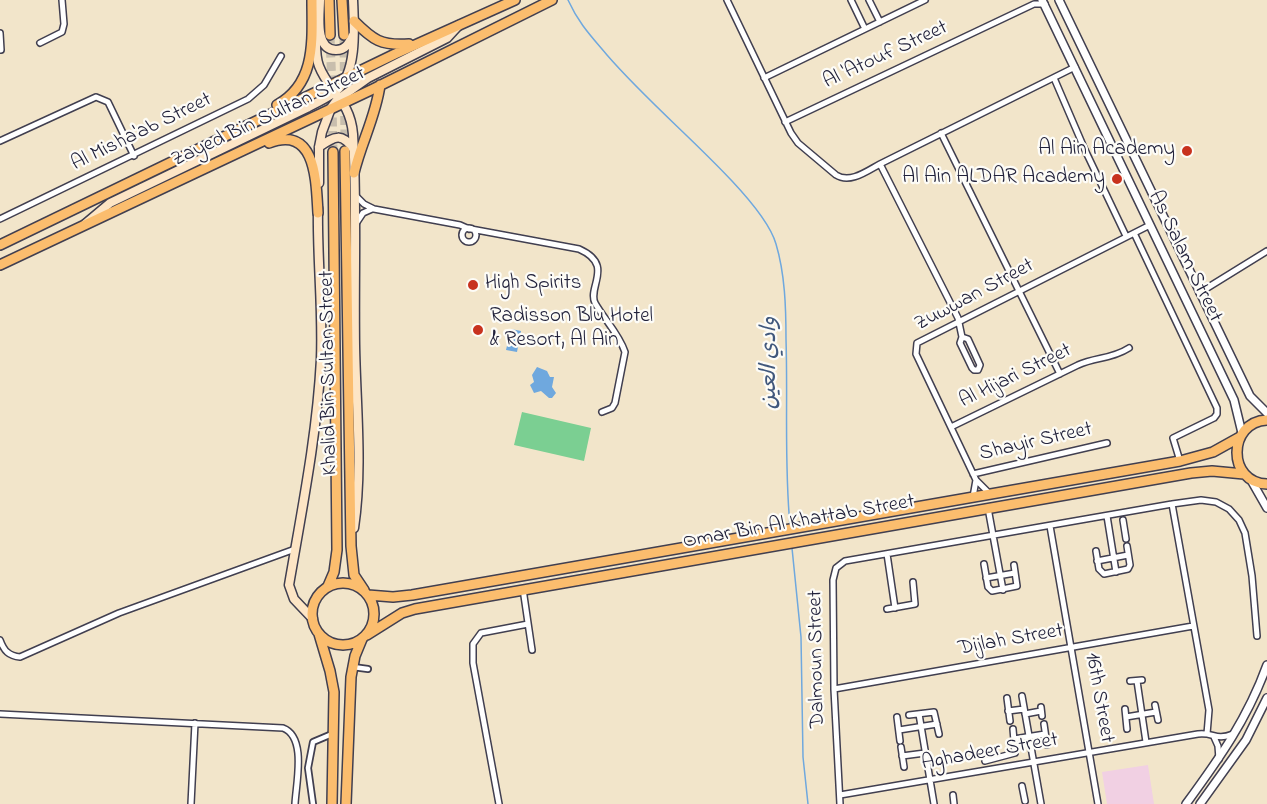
<!DOCTYPE html>
<html>
<head>
<meta charset="utf-8">
<style>
  body { margin:0 }
  canvas { display:block; background:#f2e5ca }
</style>
</head>
<body>
<canvas width="1267" height="804"></canvas>
<script>
const c = document.querySelector('canvas').getContext('2d');
c.lineJoin = 'round';
function fill(path, color) { c.fillStyle = color; c.fill(path, 'evenodd'); }
function strokePath(path, color, width, dash) { c.strokeStyle = color; c.lineWidth = width; c.lineCap = dash ? 'butt' : 'round'; c.setLineDash(dash || []); c.stroke(path); }
function label(font, color, halo, rows, align = 'center') {
  c.font = font + ' "Indie Flower","Playpen Sans Arabic",sans-serif'; c.lineWidth = 4.5; c.setLineDash([]); c.textBaseline = 'middle'; c.strokeStyle = halo; c.fillStyle = color; for (const [text, x, y, turn = 0] of rows) {
    c.save(); c.translate(x, y); c.rotate((+turn || 0) * Math.PI / 180); c.textAlign = isNaN(turn) ? turn : align; if (halo) c.strokeText(text, 0, 0); c.fillText(text, 0, 0); c.restore();
  }
}
const built = new Path2D(`
  M1148 765 1154 804H1107L1102 772Z`);
const green = new Path2D(`
  M522 412 591 428 584 461 514 445Z`);
const water = new Path2D(`
  M511 329 521 331 517 352 506 350Z
  M537 367 547 371 550 377H554L552 387 556 393 552 398H549L541 391 534 393 530 385 534 382 532 375Z`);
const stream = new Path2D(`
  M568 0C579 24 591 36 607 55 646 100 692 138 732 181 747 197 770 223 776 244 785 274 786 308 786 339 788 401 784 463 790 525
  M792 548 801 637 803 757 808 804`);
const primaryTunnel = new Path2D(`
  M330 35 332 90
  M344 35 345 145
  M332 104 333 152`);
const pedestrian = new Path2D(`
  M353 667 368 669
  M313 804 308 768 313 742 332 734`);
const minor = new Path2D(`
  M727 0 791 133 798 143 836 175C850 184 867 171 880 164L1075 67
  M851 0 865 29
  M869 0 880 22
  M0 33 1 50
  M40 43 62 32 64 24 62 0
  M764 78 925 0
  M1054 78 1085 150 1126 236
  M785 122 1034 4H1045
  M941 133 1060 374
  M0 141 96 97 108 102 134 156
  M880 164 958 318 962 337
  M356 196 364 204 374 209 460 225 469 229
  M0 219 248 99 264 85 281 56
  M357 222 363 213 372 209
  M462 235a7 7 0 1 1 14 0a7 7 0 1 1-14 0Z
  M471 229 579 249C615 265 587 287 595 303 604 319 619 334 625 352L615 403 612 408 602 412
  M1134 233 1217 408V414L1214 418 1173 438 1180 461
  M1199 293 1267 251
  M962 337 968 339 980 365 978 370H974L972 368 960 343Z
  M951 427 1078 365C1096 357 1112 359 1129 348
  M973 474 1107 443
  M990 494 976 480 916 354 917 343 1150 225
  M973 497 976 480
  M1172 504 1209 710 1207 734
  M988 508 1003 590
  M1107 516 1116 572
  M1123 520 1126 539
  M1050 526 1098 804
  M1096 551 1099 569 1104 574 1128 569 1130 565 1127 546
  M887 554 895 608
  M1097 561 1128 555
  M984 564 988 587 992 591 1017 586 1014 565
  M986 578 1015 573
  M523 589 532 650
  M887 609 915 604 913 582
  M0 640C4 651 9 656 20 657L119 613 295 549
  M1130 681 1142 680
  M1137 681 1146 742
  M834 689 1193 626
  M1022 696 1041 804
  M1007 698 1010 721
  M1155 705 1158 720
  M1041 707 1042 716
  M1125 709 1127 729
  M1008 711 1024 709
  M0 714 283 728C307 737 296 783 295 804
  M919 714 934 804
  M1025 714 1041 711
  M909 715 934 712 939 734
  M897 717 900 741
  M1126 717 1156 712
  M1044 724 1047 745
  M899 730 937 724
  M1214 737 1218 746 1219 759
  M1014 739 1045 734
  M901 747 904 767
  M902 756 925 753
  M985 761 1015 753 1013 729
  M1022 786 1025 801
  M840 795 1198 734C1214 732 1215 741 1233 734
  M953 795 954 804
  M191 804 195 723
  M499 804 473 663V644L481 633 528 624
  M840 804 834 689 833 580 836 568 845 561 1172 504 1201 500 1216 502 1229 509 1239 520 1245 533 1252 576 1257 636`);
const tertiary = new Path2D(`
  M1042 0 1234 400 1242 433
  M1059 0 1250 396 1267 413
  M1251 480 1267 508
  M1186 804C1219 759 1248 718 1267 665
  M1200 804 1246 740 1267 698`);
const secondary = new Path2D(`
  M320 0C320 14 314 50 336 50 346 50 349 43 353 35
  M316 33C316 43 315 56 319 66 329 92 350 100 353 134 357 204 354 275 355 345 356 406 363 467 354 528
  M319 147C335 136 342 132 354 150
  M319 183V147L322 132 331 108 337 100 368 78 447 38 459 25
  M85 224 110 203 307 108C317 102 328 98 336 91 358 73 354 25 353 0
  M313 619 294 599 289 585C302 509 317 435 321 359 323 308 317 258 318 208`);
const primary = new Path2D(`
  M329 0 330 35
  M342 0 344 35
  M345 151 351 546 354 575 364 590
  M1267 420C1227 422 1227 483 1267 484
  M312 614a31 31 0 1 1 62 0a31 31 0 1 1-62 0Z
  M328 586 334 572 337 550 333 152
  M368 595 393 597 412 595 1180 461 1213 452 1240 437
  M319 634 330 671 334 692 332 804
  M367 635 402 613 415 609 1191 473 1212 471 1244 474
  M346 804 351 677 355 656 362 639`);
const trunk = new Path2D(`
  M354 21C373 40 381 46 409 44
  M277 105C317 83 312 39 312 0
  M269 143C317 125 316 183 318 213
  M354 173C361 143 376 116 380 85
  M0 245 395 54 515 0
  M0 265 371 90 552 0`);
const markers = [
  [1187,151,6,"#c8321e"],
  [1117,179,6,"#c8321e"],
  [473,285,6,"#c8321e"],
  [478,330,6,"#c8321e"]
];
const streetNames = [
  ["Al 'Atouf Street",886,56,-25],
  ["Zayed Bin Sultan Street",269,118,-25],
  ["Al Misha'ab Street",142,133,-26],
  ["As Salam Street",1184,257,64],
  ["Zuwwan Street",975,296,-28],
  ["Khalid Bin Sultan Street",330,373,-91],
  ["Al Hijari Street",1016,377,-26],
  ["Shayir Street",1036,443,-13],
  ["Omar Bin Al Khattab Street",799,523,-10],
  ["Dijlah Street",1011,641,-10],
  ["Dalmoun Street",818,659,-91],
  ["16th Street",1098,698,80],
  ["Aghadeer Street",990,753,-10]
];
const poiNames = [
  ["Al Ain Academy",1175,151],
  ["Al Ain ALDAR Academy",1105,179],
  ["High Spirits",485,285,"left"],
  ["Radisson Blu Hotel",490,318,"left"],
  ["& Resort, Al Ain",490,342,"left"]
];
const waterNames = [
  ["وادي العين",771,363,-90]
];
fill(built, '#f1d0e3');
fill(green, '#7bcf92');
fill(water, '#6fa8de');
strokePath(stream, '#6fa8de', 1.5);
strokePath(primaryTunnel, '#c8bead', 9, [9, 4.5]);
strokePath(pedestrian, '#413f50', 8);
strokePath(minor, '#413f50', 8);
strokePath(tertiary, '#413f50', 10);
strokePath(secondary, '#413f50', 11);
strokePath(primary, '#413f50', 12);
strokePath(trunk, '#413f50', 12);
strokePath(pedestrian, '#fff', 4.5);
strokePath(minor, '#fff', 5);
strokePath(tertiary, '#fff', 7);
strokePath(secondary, '#fde5c5', 8);
strokePath(primary, '#fbbd6e', 9);
strokePath(trunk, '#fbbd6e', 9);
for (const [x, y, r, color] of markers) { const dot = new Path2D(); dot.arc(x, y, r, 0, 2 * Math.PI); c.fillStyle = color; c.fill(dot); strokePath(dot, '#fdfcf7', 2); }
label('21px', '#22223b', '#fdfcf7', streetNames);
label('21px', '#22223b', '#fdfcf7', poiNames, 'right');
label('italic 22px', '#41587c', '#fdfcf7', waterNames);
</script>
</body>
</html>
